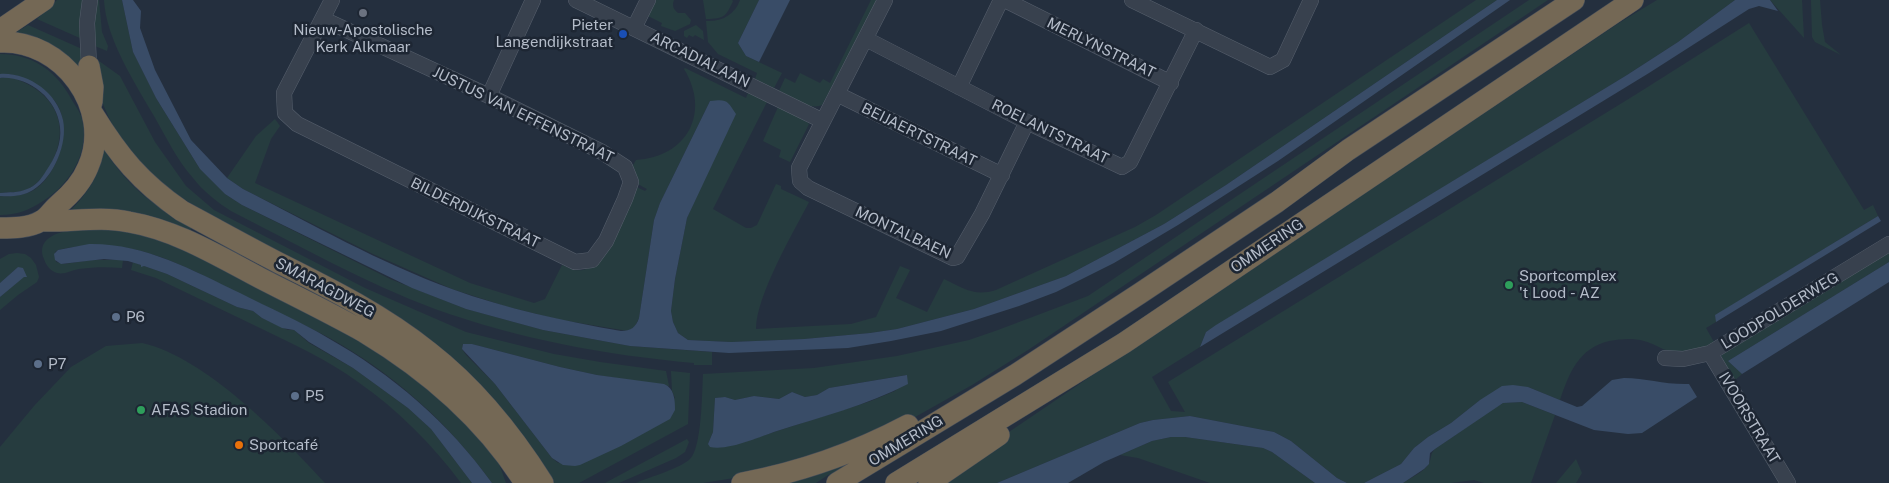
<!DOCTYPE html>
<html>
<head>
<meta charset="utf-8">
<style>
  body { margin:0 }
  canvas { display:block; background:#242f3e }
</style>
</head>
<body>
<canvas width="1889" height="483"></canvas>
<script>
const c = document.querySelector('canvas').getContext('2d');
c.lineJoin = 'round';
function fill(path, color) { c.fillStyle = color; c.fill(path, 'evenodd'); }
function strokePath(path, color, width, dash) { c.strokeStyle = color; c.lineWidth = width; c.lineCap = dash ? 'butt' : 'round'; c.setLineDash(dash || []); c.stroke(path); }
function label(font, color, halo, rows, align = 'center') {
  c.font = font + ' "Public Sans",sans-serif'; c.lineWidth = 5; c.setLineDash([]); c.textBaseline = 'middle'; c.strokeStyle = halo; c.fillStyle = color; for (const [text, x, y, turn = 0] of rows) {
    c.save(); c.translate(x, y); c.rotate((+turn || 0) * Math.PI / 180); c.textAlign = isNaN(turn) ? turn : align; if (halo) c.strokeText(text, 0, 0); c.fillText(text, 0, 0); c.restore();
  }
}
const green = new Path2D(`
  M57 0H86L82 39 37 19Z
  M94 0H99L102 32 108 46 107 51 90 44Z
  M104 0H122L133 52 156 98 200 169 225 194 242 205 390 279 466 309 543 330 630 346 712 352V365H694V363C605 355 519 339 435 309 365 283 298 245 231 211 217 202 203 191 193 178 177 160 166 137 154 116 135 83 106 39 104 0Z
  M655 0H674C672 5 673 9 678 13H685L691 20 690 24 675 31 661 26 662 23 648 16Z
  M703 0H732L733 1C726 16 725 19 706 19Z
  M740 0H759L738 43 746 56 782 73 774 88 755 79 757 73 718 54 708 42 706 21C721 22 735 15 740 0Z
  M871 0H878L822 105C809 111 791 96 779 91L785 78 795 83 800 73 820 83 823 79 830 83Z
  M1476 0H1497L1226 185 1164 224 1066 276 974 309 897 329 870 333 804 339 731 342 688 340 678 333 673 322 671 311 675 279 687 218 702 184 710 101 660 203 654 220 639 318 634 328 628 331 561 320 508 307 452 289 373 254 243 189 227 178 256 136 275 119 280 126 271 139 255 183 470 283 534 303 545 299 562 265C573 270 579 273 591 267L632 185 645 191 647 189 636 183 632 167 636 160C687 157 711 113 684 69L685 68 746 98 748 93 767 102 713 209 746 228H751L757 225 776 184 781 186V189L809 202C793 233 756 296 756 329L851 324 876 317 900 266 910 270 896 298 927 312 944 279C963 288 974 297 996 290L1135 227 1156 215Z
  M1529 0H1548L1028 350 972 385 892 430 759 474 703 483H636C650 477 681 468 690 459 702 448 702 392 703 374L814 368 897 356 969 340 998 330 1088 296ZM906 375 895 391 871 401 743 442 708 444 713 432 715 398 725 397 735 400 754 396 779 399 792 392 805 397 817 395 829 388Z
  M1657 0H1735L1678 42 1627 75 1206 332 1200 347 1152 377 1171 411 1185 412 1168 382 1635 95 1749 23 1864 210 1873 205 1878 216 1716 315V322L1706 328 1714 342C1701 351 1685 355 1669 351 1661 349 1653 343 1644 341 1633 338 1621 339 1609 341 1579 348 1569 373 1560 400L1528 387 1480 400 1451 423 1428 437 1414 448 1401 464 1364 483H1347L1337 478 1291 441 1274 432 1190 416 1153 420 1140 423 997 483H934L1106 366 1619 23Z
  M1770 0H1802L1804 38Z
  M1811 0H1820L1822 25 1825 42 1841 55 1815 42 1812 37Z
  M28 25 82 49 84 64 76 65 15 33Z
  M696 25 703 31 704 40 695 35 693 37 689 35 687 38 684 36V31Z
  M0 54C30 54 54 69 69 95 73 103 80 111 82 119 90 152 70 184 43 201 29 210 17 215 0 215V196C9 197 26 195 34 190 59 175 74 123 54 100 50 95 44 92 39 88 27 79 16 73 0 74Z
  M92 56 120 76 155 142 186 186 214 210 365 288 466 332 554 354 600 362 666 371 669 386 597 375 560 367 472 344H463L462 349 466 355 495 384 552 458 558 463 675 398 672 391 671 371 690 373 688 424 579 483H552L488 400 199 208C155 184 117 146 101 98 96 85 95 70 92 56Z
  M9 77C50 88 73 121 52 162 47 172 40 182 30 188 21 193 10 192 0 193V78Z
  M778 107 807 122 809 124 790 162 779 157 781 150 763 141Z
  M104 150C130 189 152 204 192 228L188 234 67 214C87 194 98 179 104 150Z
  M102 227 162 238 367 341 457 413 498 461 506 483H492C449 423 391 371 326 336 299 322 271 309 244 296 182 265 130 233 58 250L55 252 56 262 64 264 92 260H123L122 268C107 267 94 267 79 269 72 270 64 275 57 273 50 271 46 265 44 259 32 229 84 228 102 227Z
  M1889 250V262L1728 361 1742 374 1734 381 1723 362 1721 353Z
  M17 253 25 254 31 258 36 265 39 277 37 282 18 295 0 310V297L24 276 26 278 18 267 0 283V259L9 254Z
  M133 262 167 274 237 307 253 311 262 318 288 330H294L309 343 353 368 408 408 431 429 472 483H461C432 444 398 410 358 382 328 360 295 345 262 329 227 312 191 295 156 278L131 270Z
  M142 343C205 357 282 436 325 483H0V447L34 406 71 367 106 346Z
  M1522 402 1555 415 1531 483H1484L1474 480 1451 483H1403C1410 478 1425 472 1429 463 1432 457 1430 454 1435 449L1494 408 1503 403Z
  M1171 437H1185L1263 448 1272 452 1315 483H1210L1138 458 1120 455 1152 441Z
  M687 439 689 442 685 452 676 458 619 483H605Z
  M1576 459 1582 473 1576 483H1556Z
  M839 462 856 463 828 475 816 483H775Z`);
const water = new Path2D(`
  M122 0H133L141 11 140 28 155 70 191 140 227 178 243 189C312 224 380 263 452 289 507 309 564 321 621 331 631 331 636 327 639 318L654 220 660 203 710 101C727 99 727 100 736 114L687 218 675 279 671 311 673 322 678 333 688 340 731 342 804 339 870 333 897 329 974 309 1066 276 1164 224 1226 185 1497 0H1510L1278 161 1178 225 1114 263 1056 292 1019 306 941 331 891 341 848 348 729 353 630 346 543 330 466 309 412 288 242 205 225 194 200 169 156 98 133 52Z
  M759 0H790L759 62 746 56 738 43Z
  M1735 0H1770L1778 11 1759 6 1749 9 1649 73 1200 347 1206 332 1216 325 1627 75 1678 42Z
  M0 74C27 72 57 92 63 120 68 143 54 177 33 190 24 196 11 197 0 196V193C9 192 18 193 27 189 36 186 41 179 46 171 55 158 62 143 60 127 57 98 28 76 0 78Z
  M1878 216 1881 221 1716 322 1715 315Z
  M89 244C144 243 192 270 240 293 269 308 300 321 328 338 392 374 449 423 492 483H472L431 429 408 408 353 368 309 342 294 330 282 328 262 318 253 311 237 307 167 274 144 266 141 267V265L128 261 104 259 61 264 55 260 54 254 58 250Z
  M1889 262V282L1742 374 1728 361Z
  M18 267 23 268 27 277H24L0 297V283Z
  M463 344H472L560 367 597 375 664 384C674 388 675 399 675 410L670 419 621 446 580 465 575 466 563 465 552 458 495 384 462 349Z
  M907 375 908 384C867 405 821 417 777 431 759 437 728 451 710 447L708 444 713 432 715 398 725 397 735 400 754 396 779 399 792 392 805 397 817 395 829 388Z
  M1624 378C1646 378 1666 385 1689 384L1697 397 1642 433 1628 434 1594 430 1522 402 1503 403 1435 449 1430 453 1429 464 1424 469 1403 483H1364L1401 464 1414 448 1428 437 1451 423 1480 400 1502 386 1513 385 1528 387 1577 407 1582 406 1612 380Z
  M1190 416 1274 432 1291 441 1337 478 1347 483H1315L1272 452 1263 448 1185 437H1171L1152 441 1104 462 1068 483H997L1140 423 1153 420Z`);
const minor = new Path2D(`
  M576 0 823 121
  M885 0 799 168 800 181 808 188 953 258 957 257 982 214 1027 122
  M1005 0 1171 83
  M1132 0 1270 67 1283 60 1311 0
  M323 19 489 96 602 152 625 167 631 182 625 199 606 241 592 260 575 262 297 124 285 113 284 93 332 0
  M634 28 648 0
  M866 39 1027 122 1122 167 1130 162 1196 30
  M89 66 87 23 90 0
  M959 87 1001 0
  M837 94 1002 175
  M489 96 533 0
  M1710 353 1788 483
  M1665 358 1683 359 1710 353 1889 244`);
const highway = new Path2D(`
  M0 30 44 0
  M0 42C62 39 114 108 88 167 82 182 70 195 58 205 52 210 48 218 41 221 29 228 13 228 0 228
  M89 66 93 87 92 102
  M93 114C119 156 140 182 182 211 214 228 246 246 279 263 331 289 383 315 429 352 474 387 512 434 543 483
  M42 221C71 222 100 216 129 222 176 230 218 256 260 278 295 296 330 313 364 332 427 370 486 421 525 483
  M742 483C801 472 855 453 908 425
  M837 483 1015 375 1139 294 1277 202 1348 150 1574 0
  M896 483 1124 343 1633 0
  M929 483 999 435`);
const markers = [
  [363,13,5,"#6b7280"],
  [623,34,5,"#1a4fb4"],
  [1509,285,5,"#2e9e5b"],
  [116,317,5,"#5c6f8a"],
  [38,364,5,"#5c6f8a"],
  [295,396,5,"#5c6f8a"],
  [141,410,5,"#2e9e5b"],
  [239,445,5,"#e8710a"]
];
const poiNames = [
  ["Pieter",613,25,"right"],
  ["Langendijkstraat",613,42,"right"],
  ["Nieuw-Apostolische",363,30,"center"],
  ["Kerk Alkmaar",363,47,"center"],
  ["Sportcomplex",1519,276],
  ["'t Lood - AZ",1519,293],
  ["P6",126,317],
  ["P7",48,364],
  ["P5",305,396],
  ["AFAS Stadion",151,410],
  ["Sportcafé",249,445]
];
const streetNames = [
  ["MERLYNSTRAAT",1101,48,26],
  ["ARCADIALAAN",700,60,26],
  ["JUSTUS VAN EFFENSTRAAT",523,115,26],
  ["ROELANTSTRAAT",1050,132,26],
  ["BEIJAERTSTRAAT",919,135,26],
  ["BILDERDIJKSTRAAT",475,213,26],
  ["MONTALBAEN",903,233,25],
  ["OMMERING",1267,246,-34],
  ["SMARAGDWEG",325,288,28],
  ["LOODPOLDERWEG",1780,311,-31],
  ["IVOORSTRAAT",1749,418,59],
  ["OMMERING",906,441,-31]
];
fill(green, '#263c3f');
fill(water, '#394c67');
strokePath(minor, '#565f6c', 16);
strokePath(highway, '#434c59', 22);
strokePath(minor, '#38414e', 15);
strokePath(highway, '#746855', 21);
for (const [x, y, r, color] of markers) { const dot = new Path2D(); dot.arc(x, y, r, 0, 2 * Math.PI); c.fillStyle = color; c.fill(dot); strokePath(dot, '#1d2633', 2); }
label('15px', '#b4bcc9', '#1d2633', poiNames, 'left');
label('15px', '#b4bcc9', '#1d2633', streetNames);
</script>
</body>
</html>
